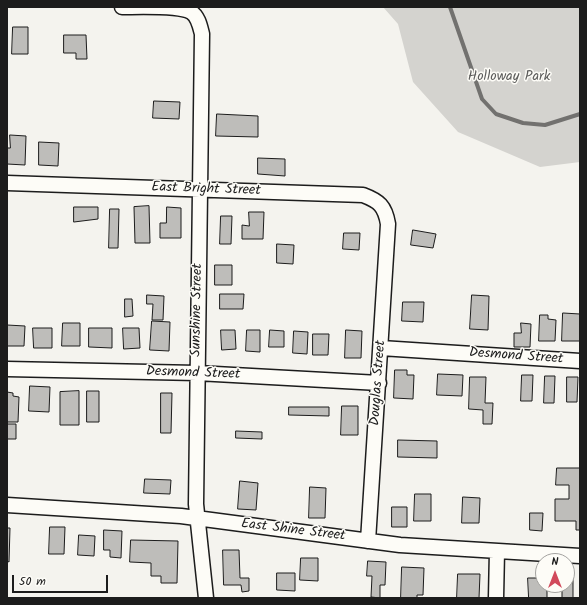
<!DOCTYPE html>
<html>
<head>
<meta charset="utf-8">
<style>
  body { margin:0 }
  #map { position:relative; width:587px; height:605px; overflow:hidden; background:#f4f3ee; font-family:Kalam,sans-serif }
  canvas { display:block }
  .frame { position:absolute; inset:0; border:8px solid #1c1c1c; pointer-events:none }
  .north { position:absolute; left:535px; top:553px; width:40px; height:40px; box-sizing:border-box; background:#fdfcf7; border:1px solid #a3a29f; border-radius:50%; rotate:0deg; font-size:11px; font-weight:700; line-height:16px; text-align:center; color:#1c1c1c }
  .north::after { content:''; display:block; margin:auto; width:14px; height:18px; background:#d1495b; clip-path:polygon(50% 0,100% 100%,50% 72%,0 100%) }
  .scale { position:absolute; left:12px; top:575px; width:96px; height:18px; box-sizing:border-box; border:2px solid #1c1c1c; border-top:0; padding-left:5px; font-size:12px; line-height:14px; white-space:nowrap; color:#1c1c1c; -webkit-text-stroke:3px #fdfcf7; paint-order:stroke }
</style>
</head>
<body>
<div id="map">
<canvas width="587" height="605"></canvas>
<div class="frame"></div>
<div class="north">N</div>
<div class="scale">50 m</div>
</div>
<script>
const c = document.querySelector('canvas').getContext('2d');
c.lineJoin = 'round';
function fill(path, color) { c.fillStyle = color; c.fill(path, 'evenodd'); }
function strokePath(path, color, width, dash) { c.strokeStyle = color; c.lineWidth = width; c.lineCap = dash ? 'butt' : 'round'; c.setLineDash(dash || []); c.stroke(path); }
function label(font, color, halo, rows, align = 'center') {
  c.font = font + ' Kalam,sans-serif'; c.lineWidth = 3; c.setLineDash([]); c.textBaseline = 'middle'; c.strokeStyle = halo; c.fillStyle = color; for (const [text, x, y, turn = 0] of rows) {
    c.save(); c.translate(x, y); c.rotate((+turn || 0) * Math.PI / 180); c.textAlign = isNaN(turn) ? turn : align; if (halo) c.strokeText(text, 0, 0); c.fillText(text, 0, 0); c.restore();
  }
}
const green = new Path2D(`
  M383 7H580V162L540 167 458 132 413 82 398 24Z`);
const stream = new Path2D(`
  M450 7 482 99 496 114 523 123 545 125 580 114`);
const building = new Path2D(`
  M13 27H28V54H12Z
  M64 35H86L87 59H76V53H64Z
  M154 101 180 102 179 119 153 118Z
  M217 114 258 116V137L216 136Z
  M10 135 26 136 25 165 7 164V148H10Z
  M39 142 59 143 58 166 39 165Z
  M258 158 285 159V176L258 174Z
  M149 206 150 243H135L134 207Z
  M74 207H98V219L74 222Z
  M167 207 181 208V238H160V223H166Z
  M110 209H119L118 248H109Z
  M249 212H264L263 239H242V225L249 226Z
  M221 216H232L231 244H220Z
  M413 230 436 234 433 248 411 245Z
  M344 233H360L359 250 343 249Z
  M277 244 294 245 293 264 277 263Z
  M215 265H232V285H215Z
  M220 294H244L243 309H220Z
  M147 295 164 296 163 320H152L153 304H147Z
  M472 295 489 296 488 330 470 329Z
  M125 299H132L133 316 125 317Z
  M403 302H424L423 322 402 321Z
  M563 313 580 314V341H562Z
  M540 315H548V319L556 320 555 341H539Z
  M152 321 170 322 169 351 150 350Z
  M63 323H80V346H62Z
  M521 323 531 324 530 347H514V333H521Z
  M7 325 25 326 24 346H7Z
  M33 328H52V348H34Z
  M89 328H112V348L89 347Z
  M123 328H139L140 348 124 349Z
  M221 330H235L236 349 222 350Z
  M247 330H260V352L246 351Z
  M270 330 284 331V347H269Z
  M346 330 362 331 361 358H345Z
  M294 331 308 332 307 354 293 353Z
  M313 334H329L328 355H313Z
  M395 370H407V375H414L413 399 394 398Z
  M438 374 463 375 462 396 437 395Z
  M522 375H533L532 401H521Z
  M545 376H555L554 403H544Z
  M470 377H486L485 403H493L492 424H483V410L469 409Z
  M567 377H578L577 402H567Z
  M30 386 50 387 49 412 29 411Z
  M79 391V425H60V392Z
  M87 391H99V422H87Z
  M7 392 13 393V396L19 397 18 422H7Z
  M161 393H172L171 433H161Z
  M342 406H358V435H341Z
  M289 407H329V416L289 415Z
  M7 424H16V439H7Z
  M236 431 262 432V439L236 438Z
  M398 440 437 441V458L398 457Z
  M557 468H580V530H576V521H555V499H569V485H556Z
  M145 479 171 480 170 494 144 493Z
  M240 481 258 483 256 510 238 509Z
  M310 487 326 488 325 518H309Z
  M415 494H431V521H414Z
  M463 497 480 498 479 523H462Z
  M392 507H407V527H392Z
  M530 513H543L542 531 530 530Z
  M50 527H65L64 554H49Z
  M7 528H10L9 562 7 561Z
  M104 530 122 531 121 558 110 557V550H104Z
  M79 535 95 536 94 556 78 555Z
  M131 540 178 541 177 583H161V576H151V563L130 562Z
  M223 550H239L240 578H249V591L242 592 241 585H224Z
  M301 558H318V581L300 580Z
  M368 561 386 562 385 585H380V598L371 597 372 576H367Z
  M402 567 424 568 423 595H417V598H401Z
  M567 572H573V598H562V585H567Z
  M277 573H295V591L277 590Z
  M458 574H480L479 598H457Z
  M528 578H543V585H547V598H529Z`);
const street = new Path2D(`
  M122 7C137 7 179 5 191 12 198 16 200 26 202 34L196 504 206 598
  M7 183 363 195C379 201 385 206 388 224L368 541
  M381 348 580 361
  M7 369 197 373 379 383
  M7 505 181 516 400 545 580 556
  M496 598 497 551`);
const parkNames = [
  ["Holloway Park",509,78]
];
const streetNames = [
  ["East Bright Street",206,190,2],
  ["Sunshine Street",198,310,-89],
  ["Desmond Street",516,357,4],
  ["Desmond Street",193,374,2],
  ["Douglas Street",379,383,-86],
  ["East Shine Street",293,531,7]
];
fill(green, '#d4d3cf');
strokePath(stream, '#72716f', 4);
fill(building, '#bebdba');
strokePath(building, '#1c1c1c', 1);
strokePath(street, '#1c1c1c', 17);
strokePath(street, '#fdfcf7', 14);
label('14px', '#5c5c5b', '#fdfcf7', parkNames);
label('14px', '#1c1c1c', '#fdfcf7', streetNames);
</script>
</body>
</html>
